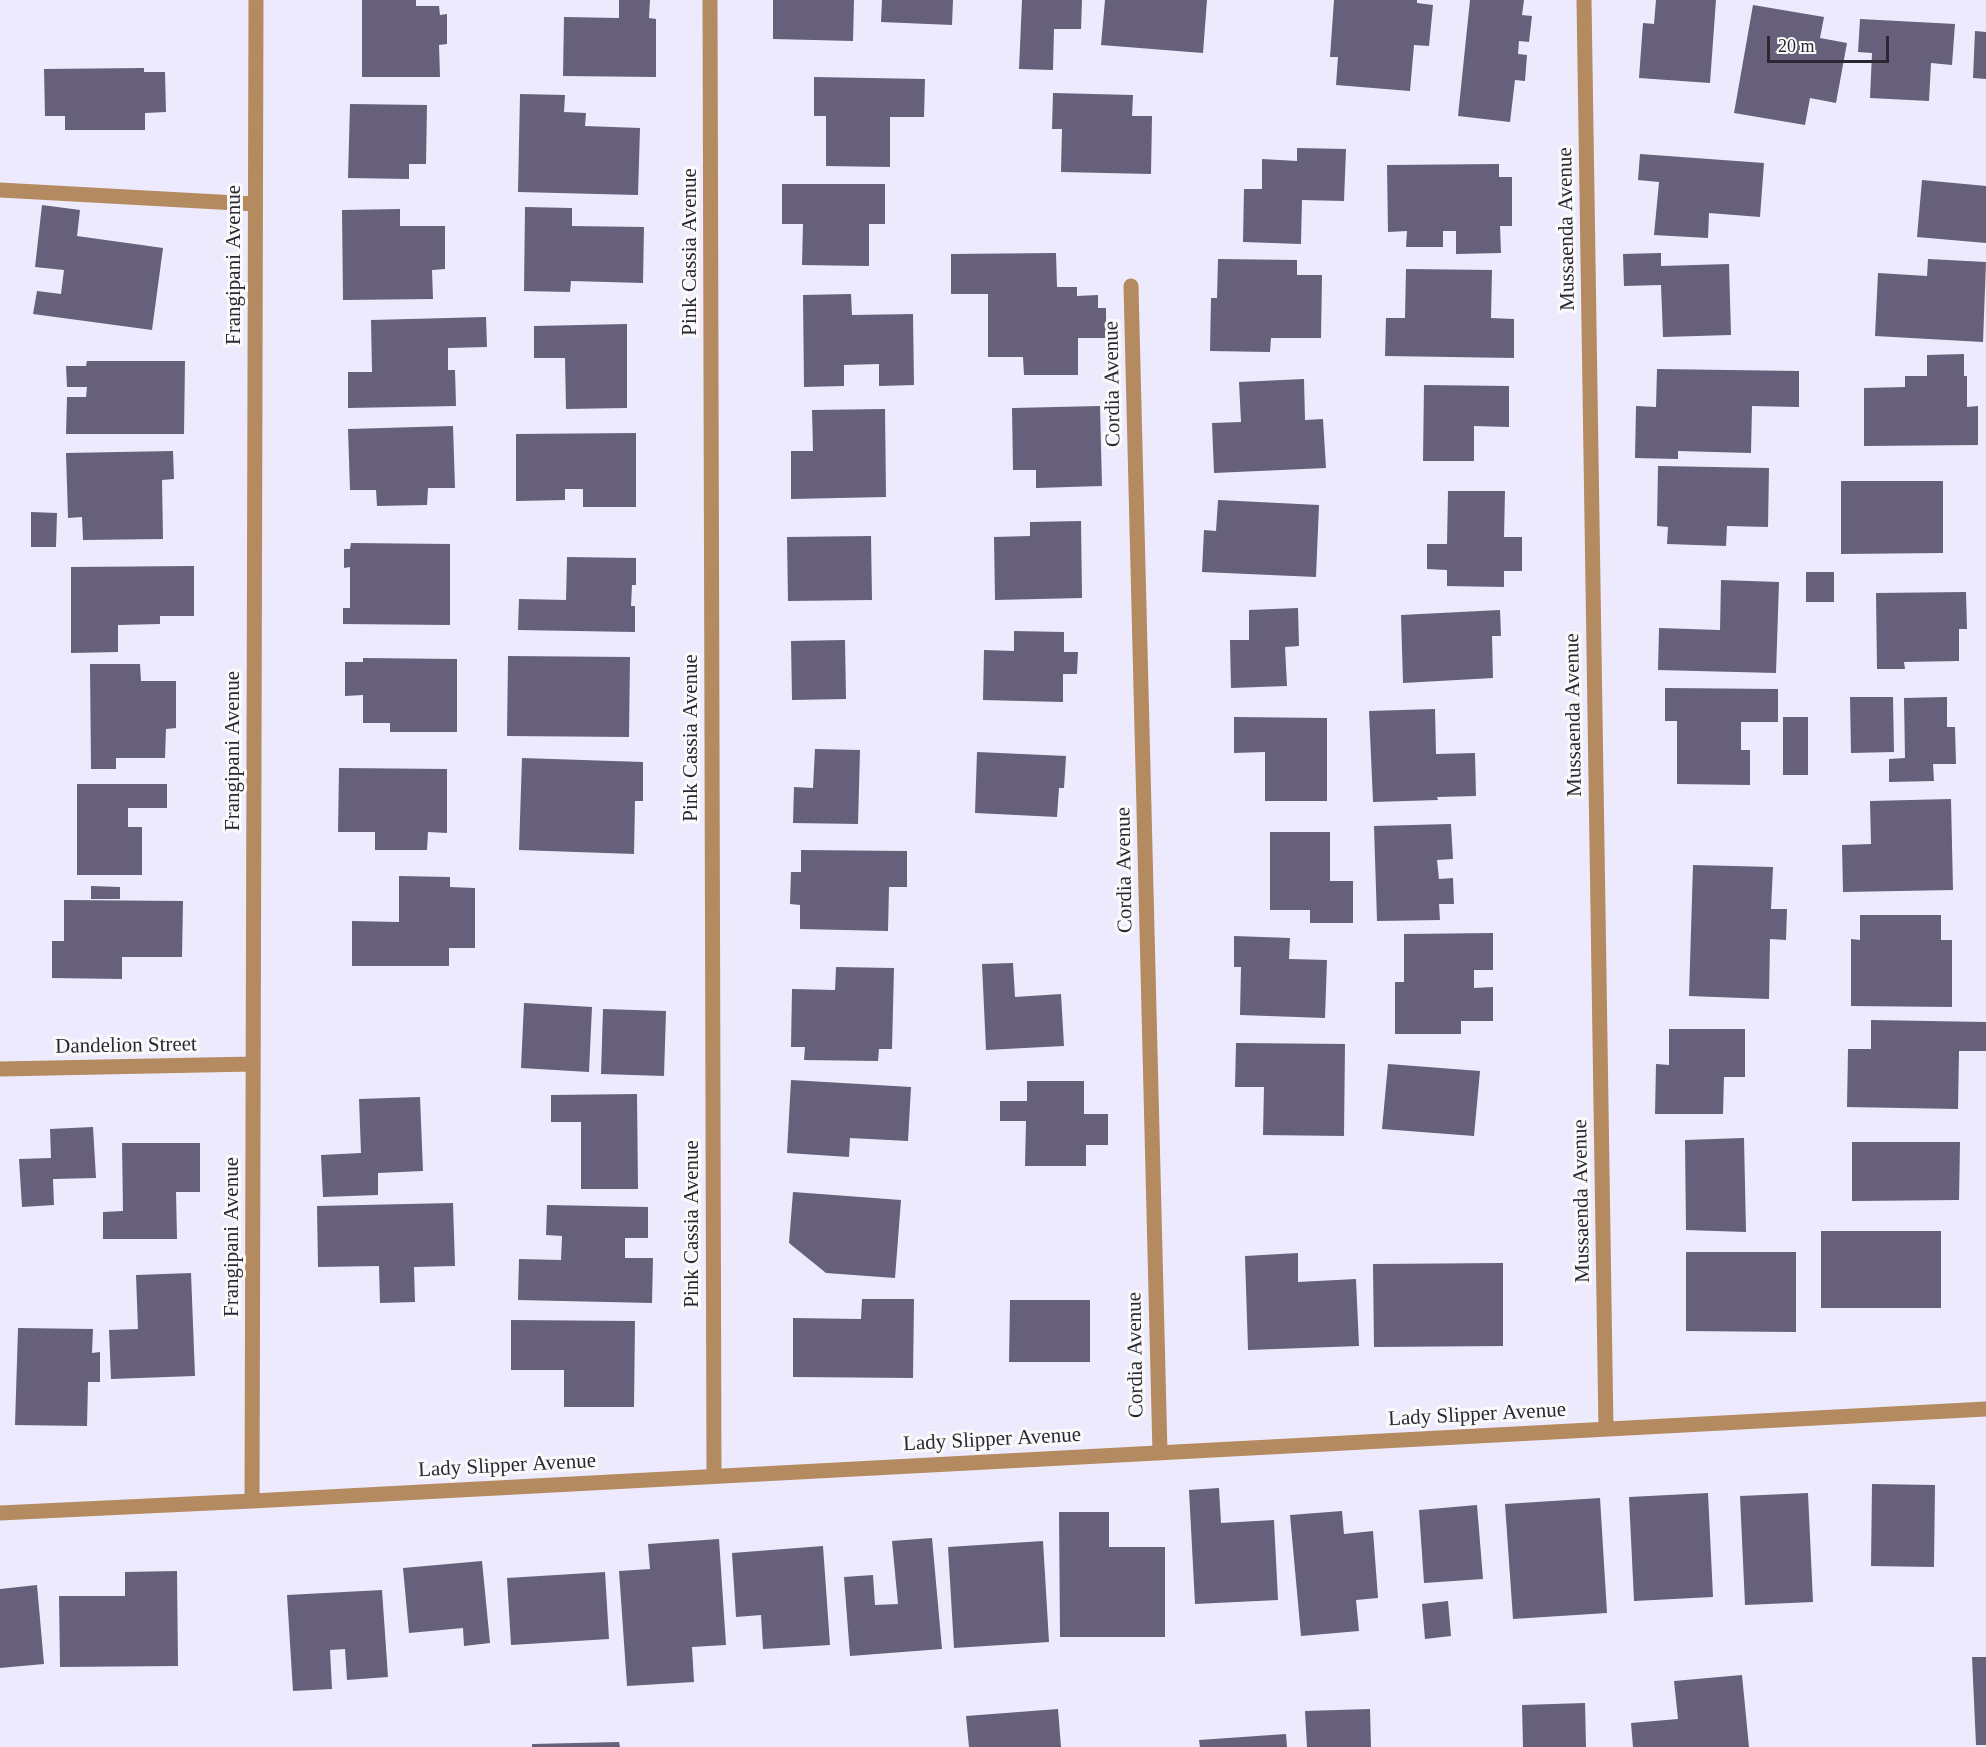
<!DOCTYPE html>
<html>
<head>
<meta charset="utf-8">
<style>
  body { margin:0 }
  #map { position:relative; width:1986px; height:1747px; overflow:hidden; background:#eeeafd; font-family:"Times New Roman",serif }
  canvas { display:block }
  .scale { position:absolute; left:1767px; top:36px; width:122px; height:27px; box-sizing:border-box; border:3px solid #2a2733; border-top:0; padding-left:8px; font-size:18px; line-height:21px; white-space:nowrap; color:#2a2733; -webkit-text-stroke:4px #fafafa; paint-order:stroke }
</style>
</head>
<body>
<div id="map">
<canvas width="1986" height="1747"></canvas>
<div class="scale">20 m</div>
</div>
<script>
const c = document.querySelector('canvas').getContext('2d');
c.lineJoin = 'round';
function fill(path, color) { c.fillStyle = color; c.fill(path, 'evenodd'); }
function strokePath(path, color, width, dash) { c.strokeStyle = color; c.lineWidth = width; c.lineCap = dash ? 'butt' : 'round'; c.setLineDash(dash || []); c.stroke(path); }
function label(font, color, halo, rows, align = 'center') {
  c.font = font + ' "Times New Roman",serif'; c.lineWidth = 6; c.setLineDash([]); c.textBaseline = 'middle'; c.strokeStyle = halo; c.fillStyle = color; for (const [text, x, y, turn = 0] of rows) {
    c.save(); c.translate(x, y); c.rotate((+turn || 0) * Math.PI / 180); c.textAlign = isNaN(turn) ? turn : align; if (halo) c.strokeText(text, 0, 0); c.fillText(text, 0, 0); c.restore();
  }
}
const building = new Path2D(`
  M362 0H416V6H439L440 15 447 14V44L439 45 440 77H362Z
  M619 0H650L649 18 656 19V77L563 76 564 17 619 18Z
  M773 0H854L853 41 773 39Z
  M882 0H953L952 25 881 22Z
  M1022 0H1082L1081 29H1054L1053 70 1019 69Z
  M1105 0H1207L1203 53 1101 45Z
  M1334 0H1417V3L1433 5 1429 46 1414 45 1410 91 1336 85 1338 57H1330Z
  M1470 0H1524L1522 15 1532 16 1529 42 1519 41 1518 54 1527 55 1525 81 1515 80 1510 122 1458 116Z
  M1656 0H1716L1710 83 1639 78 1643 23 1654 24Z
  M1753 5 1824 17 1820 38 1847 43 1836 103 1810 98 1805 125 1734 113Z
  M1860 19 1955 24 1952 65 1931 63 1929 101 1870 98 1872 53 1858 52Z
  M1975 31 1986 32V79L1973 78Z
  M144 68V72H165L166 112 145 113V130H65V116H45L44 69Z
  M814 77 925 79 924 117H890V167L826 166V116H814Z
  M1053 93 1133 95 1132 116H1152L1151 174 1061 172 1062 129H1052Z
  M520 94 565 95 564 112 586 113 585 126 640 128 638 195 518 192Z
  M350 104 427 105 426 164H409V179L348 178Z
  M1297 148 1346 149 1344 201 1302 200 1301 244 1243 242 1244 189H1262V159L1297 161Z
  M1640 154 1764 163 1760 217 1709 213 1708 238 1654 235 1659 182 1638 180Z
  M1499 164V177H1512V226H1500L1501 253 1456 254V231H1443V247H1406L1407 231 1388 232 1387 165Z
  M1922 180 1986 186V243L1917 237Z
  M782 184H885V224H869V266L802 265 803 224H782Z
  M42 205 80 210 77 236 163 248 152 330 33 314 37 291 61 294 64 270 35 267Z
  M525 207 572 208V226L644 227 643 283 571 281 570 292 524 291Z
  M400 209V226H445V269L432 270 433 299 343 300 342 210Z
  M1056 253 1057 287H1077V296L1098 295V308H1106V338H1078V375H1024L1023 357H988V294H951V254Z
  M1661 253V266L1729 264 1731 335 1663 337 1661 285 1624 286 1623 254Z
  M1218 259 1297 260V275H1322L1321 338H1271L1270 352 1210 351 1211 298H1217Z
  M1928 259 1986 262 1983 342 1875 336 1878 273 1927 276Z
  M1406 269 1492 270 1491 318 1514 319V358L1385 356 1386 318H1405Z
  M851 294 852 315 913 314 914 385 879 386V364L844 365V386L804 387 803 295Z
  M486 317 487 347 448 348V370H455L456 406 348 408V372H372L371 320Z
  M627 324V408L566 409 565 358H534V326Z
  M1964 354V376H1967V407L1978 406V445L1864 446V388L1905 387V376H1927V355Z
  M87 361H185L184 434H66L67 397H86L87 387H67L66 366H86Z
  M1657 369 1799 371V407L1752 406 1751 453 1678 451V459L1635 458 1636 406 1656 407Z
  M1304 379 1305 420 1323 419 1326 468 1214 473 1212 423 1241 422 1239 382Z
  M1424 385 1509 386V427L1474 426V461H1423Z
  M1100 406 1102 486 1036 488V470H1013L1012 408Z
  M885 409 886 497 791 499V451H813L812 410Z
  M453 426 455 488H428L427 505 377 506 376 490H350L348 429Z
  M636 433V507H583V489H565V500L516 501V434Z
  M173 451 174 479 162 480 163 539 83 540 82 517 68 518 66 453Z
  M1658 466 1769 468 1768 527 1727 526 1726 546 1667 544 1668 527 1657 526Z
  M1841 481H1943V553L1841 554Z
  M1448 491H1505L1504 537H1522V571H1504V587L1447 586V570L1427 569V544H1447Z
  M1218 500 1319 505 1316 577 1202 572 1204 530 1216 531Z
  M31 512 57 513 56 547H31Z
  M1081 521 1082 598 995 600 994 537 1030 536V522Z
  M871 536 872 600 788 601 787 537Z
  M351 543 450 544V625L343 624V608H350V567L344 568V549H350Z
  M567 557 636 558V585H632L631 606H635V632L518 630 519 599 566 600Z
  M194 566V616H160V624L118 625V652L71 653V567Z
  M1806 572H1834V602H1806Z
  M1721 580 1779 582 1776 673 1658 670 1659 628 1720 630Z
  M1966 592 1967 629H1959V661L1904 662 1905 669H1877L1876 593Z
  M1298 608 1299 646 1285 647 1287 686 1231 688 1230 640H1249V610Z
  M1500 610 1501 636H1492L1493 678 1403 683 1401 615Z
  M1014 631 1064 632V652H1078L1077 674H1063V702L983 700 984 650 1014 651Z
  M845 640 846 699 792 700 791 641Z
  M508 656 630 657 629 737 507 736Z
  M363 658 457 659V732H390V723H363V695L345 696V662H363Z
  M90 664H140L141 681H176V728L166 729 165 758H116V769H91Z
  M1665 688 1778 689V722H1741V750H1750V785L1677 784V721H1665Z
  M1850 697H1893L1894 752 1851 753Z
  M1947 697V727H1955L1956 764H1933L1934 781 1889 782V759L1905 758 1904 698Z
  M1435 709 1436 754 1475 753 1476 796 1437 797 1438 800 1373 802 1369 711Z
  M1234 717 1327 718V801H1265V752L1234 753Z
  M1783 717H1808V775H1783Z
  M815 749 860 750 858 824 793 823 794 787 813 788Z
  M977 752 1066 756 1064 788H1059L1057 817 975 813Z
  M522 758 643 762V801H635L634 854 519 850Z
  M339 768 447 769V833L428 832 427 850H375V832H338Z
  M77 784H167V808H128V827H142V875H77Z
  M1951 799 1953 890 1843 892 1842 845 1871 844 1870 801Z
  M1451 824 1453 859 1437 860 1439 879 1453 878 1454 904H1439L1440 920 1377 921 1374 826Z
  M1270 832H1330V881H1353V923H1310V910H1270Z
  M801 850 907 851V887H889L888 931 800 929V905L790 904 791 872H801Z
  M1693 865 1773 867 1771 909H1787L1786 940 1770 939 1769 999 1689 996Z
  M399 876 450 877V887L475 888V948H449V966H352V921L399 922Z
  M91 886 120 887V899H91Z
  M64 900 183 901 182 957H122V979L52 978V941H64Z
  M1860 915H1941V940H1952V1007L1851 1006V939L1860 940Z
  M1493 933V970H1474V988L1493 987V1021H1461V1034H1395V982H1404V934Z
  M1234 936 1290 938 1289 959 1327 960 1325 1018 1240 1015 1241 967H1234Z
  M1013 963 1015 997 1061 994 1064 1046 986 1050 982 964Z
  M836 967 894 968 892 1049H879L878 1061 804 1060 805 1047H791L792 989 835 990Z
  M524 1003 592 1007 589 1072 521 1068Z
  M603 1009 666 1011 664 1076 601 1074Z
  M1871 1020 1986 1022V1051H1959L1958 1109 1847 1107 1848 1049H1871Z
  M1669 1029H1745V1077H1724L1723 1114H1655L1656 1064 1669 1065Z
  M1236 1043 1345 1044 1344 1136 1263 1135 1264 1087H1235Z
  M1388 1064 1480 1071 1474 1136 1382 1129Z
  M791 1080 911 1087 908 1141 850 1138 849 1157 787 1153Z
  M1027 1081H1084V1114H1108V1145H1086V1166H1025L1026 1121H1000V1101H1027Z
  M637 1094 638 1189H581V1122H551V1095Z
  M420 1097 423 1171 378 1173V1195L323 1197 321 1155 361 1153 359 1099Z
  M93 1127 96 1178 53 1179 54 1205 22 1207 19 1159 51 1158 50 1129Z
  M1744 1138 1746 1232 1686 1230 1685 1140Z
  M1852 1142H1960L1959 1200 1852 1201Z
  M122 1143H200V1192H176L177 1239H103V1212L123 1211Z
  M793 1192 901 1200 895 1278 826 1273 789 1243Z
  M453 1203 455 1266 414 1267 415 1302 380 1303 379 1266 318 1267 317 1206Z
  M547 1205 648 1207V1238H625V1258H653L652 1303 518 1300 519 1259 561 1260 562 1236 546 1235Z
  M1821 1231H1941V1308H1821Z
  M1686 1252H1796V1332L1686 1331Z
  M1298 1253V1282L1356 1279 1359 1346 1248 1350 1245 1256Z
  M1503 1263V1346L1374 1347 1373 1264Z
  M191 1273 195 1376 111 1379 109 1330 138 1329 136 1275Z
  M862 1299H914L913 1378 793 1377V1318L861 1319Z
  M1010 1300H1090V1362H1009Z
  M511 1320 635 1321 634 1407H564V1370H511Z
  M18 1328 93 1329 92 1353 100 1352V1382H88L87 1426 15 1425Z
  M1872 1484 1935 1485 1934 1567 1871 1566Z
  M1219 1488 1221 1523 1274 1520 1278 1600 1195 1604 1189 1490Z
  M1708 1493 1713 1597 1634 1601 1629 1497Z
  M1808 1493 1813 1602 1745 1605 1740 1496Z
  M1600 1498 1607 1613 1513 1619 1505 1504Z
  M1477 1505 1483 1579 1424 1583 1419 1510Z
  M1342 1511 1344 1534 1373 1531 1378 1598 1356 1600 1359 1631 1301 1636 1290 1515Z
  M1059 1512H1109V1547H1165V1637H1060Z
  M932 1538 942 1649 850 1656 844 1577 873 1575 875 1605 898 1604 892 1541Z
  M719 1539 726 1645 692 1647 694 1682 627 1686 619 1571 650 1569 648 1544Z
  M1043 1541 1049 1642 954 1648 948 1547Z
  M823 1546 830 1645 763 1649 761 1615 736 1617 732 1553Z
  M482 1561 490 1643 464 1646 463 1628 409 1633 403 1568Z
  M177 1571 178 1666 60 1667 59 1596H125V1572Z
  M605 1572 609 1639 511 1645 507 1578Z
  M37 1585 44 1664 0 1668V1589Z
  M382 1590 388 1677 347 1680 345 1649 330 1650 332 1689 293 1691 287 1595Z
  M1448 1601 1451 1636 1425 1639 1422 1604Z
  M1972 1657H1986V1745H1976Z
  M1742 1675 1749 1747H1633L1631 1723 1678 1719 1674 1681Z
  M1585 1703 1586 1747H1523L1522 1705Z
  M1058 1709 1061 1747H969L966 1716Z
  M1370 1709 1371 1747H1307L1305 1711Z
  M1286 1734 1287 1747H1200L1199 1740Z
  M619 1742 620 1747H532V1744Z`);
const street = new Path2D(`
  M710 0 714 1476
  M1584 0 1606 1429
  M0 190 255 204
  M1131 286 1160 1453
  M0 1069 253 1064
  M252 1501 256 0
  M0 1513 252 1501 1986 1409`);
const streetNames = [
  ["Mussaenda Avenue",1567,229,-91],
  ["Pink Cassia Avenue",690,252,-90],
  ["Frangipani Avenue",234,265,-90],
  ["Cordia Avenue",1113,384,-91],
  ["Mussaenda Avenue",1574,715,-91],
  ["Pink Cassia Avenue",691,738,-90],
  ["Frangipani Avenue",233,751,-90],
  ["Cordia Avenue",1125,870,-91],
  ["Dandelion Street",126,1046,-1],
  ["Mussaenda Avenue",1582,1201,-91],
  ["Pink Cassia Avenue",692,1224,-90],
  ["Frangipani Avenue",232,1237,-90],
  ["Cordia Avenue",1136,1355,-91],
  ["Lady Slipper Avenue",1477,1415,-3],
  ["Lady Slipper Avenue",992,1440,-3],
  ["Lady Slipper Avenue",507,1466,-3]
];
fill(building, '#66607b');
strokePath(street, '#b48a60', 15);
label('21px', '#2a2733', '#fafafa', streetNames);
</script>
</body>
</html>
